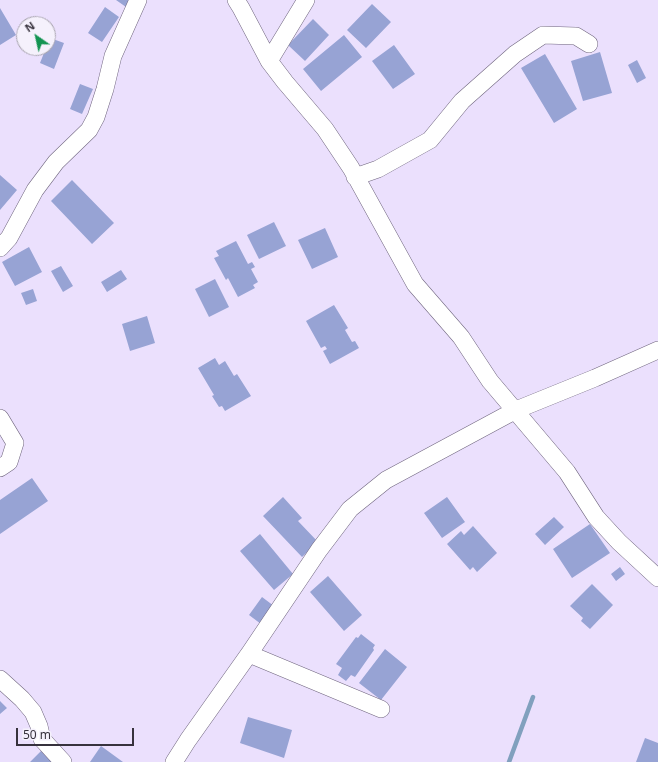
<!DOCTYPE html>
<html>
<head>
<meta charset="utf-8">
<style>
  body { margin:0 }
  #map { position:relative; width:658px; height:762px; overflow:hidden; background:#ebe0fd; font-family:"Noto Sans",sans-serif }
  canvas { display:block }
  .north { position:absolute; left:16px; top:16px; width:40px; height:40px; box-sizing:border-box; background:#f5f1fc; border:1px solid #a9a5b0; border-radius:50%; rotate:326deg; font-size:11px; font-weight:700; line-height:16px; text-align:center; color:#37323d }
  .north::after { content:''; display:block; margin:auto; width:14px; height:18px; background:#139452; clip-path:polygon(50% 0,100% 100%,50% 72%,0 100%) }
  .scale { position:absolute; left:16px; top:728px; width:118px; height:18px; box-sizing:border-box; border:2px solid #37323d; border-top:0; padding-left:5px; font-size:12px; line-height:14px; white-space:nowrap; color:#37323d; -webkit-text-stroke:3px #f5f1fc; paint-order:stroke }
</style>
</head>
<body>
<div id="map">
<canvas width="658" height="762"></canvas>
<div class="north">N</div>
<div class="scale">50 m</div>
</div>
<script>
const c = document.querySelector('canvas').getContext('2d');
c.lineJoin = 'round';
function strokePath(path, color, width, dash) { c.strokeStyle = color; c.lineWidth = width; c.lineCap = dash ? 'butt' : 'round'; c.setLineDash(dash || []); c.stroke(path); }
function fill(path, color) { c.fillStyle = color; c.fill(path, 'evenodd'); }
const stream = new Path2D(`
  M509 762 533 697`);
const building = new Path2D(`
  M116 0H131L126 7Z
  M372 4 391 22 366 48 347 30Z
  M105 7 119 17 102 42 88 33Z
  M0 8 16 35 0 45Z
  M313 19 329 35 305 61 288 45Z
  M344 35 362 57 321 91 303 69Z
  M50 38 64 43 54 69 40 63 46 48H48V42Z
  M394 45 415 74 393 89 372 61Z
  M600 52 612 93 583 101 571 61Z
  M545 54 577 109 554 123 521 68Z
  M637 60 646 78 637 83 628 65Z
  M80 84 93 89 82 114 70 109Z
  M0 175 17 190 0 210Z
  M72 180 114 223 92 244 51 201Z
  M274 222 286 246 259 259 247 235Z
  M325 228 338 257 312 269 298 240Z
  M236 241 248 264 252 262 255 267 251 269 258 282 253 285 255 288 238 297 228 278 226 280 214 258 219 256 216 251Z
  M29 247 42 272 15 286 2 262Z
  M61 266 73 286 63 292 51 271Z
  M121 270 127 279 107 292 101 282Z
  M215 279 229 307 209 317 195 289Z
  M33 289 37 301 26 305 21 293Z
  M334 305 348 328 345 330 352 342 355 341 359 348 330 364 323 351 327 349 325 346 321 348 306 321Z
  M147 316 155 343 130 351 122 324Z
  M215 358 219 365 225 361 234 376 237 374 251 396 225 411 222 406 219 407 212 396 214 395 198 368Z
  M32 478 48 501 0 534V500Z
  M283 497 302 518 298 521 318 542 302 557 263 516Z
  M447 497 465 522 442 538 424 513Z
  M554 517 564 527 545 545 535 534Z
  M590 524 610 553 572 578 553 549Z
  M473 526 497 553 477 572 473 567 470 570 447 544 461 531 464 535Z
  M260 534 293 574 274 590 240 551Z
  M620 567 625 574 616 581 611 574Z
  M328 576 362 615 344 631 310 592Z
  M592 584 613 605 590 629 581 621 583 618 570 606Z
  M262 597 274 606 261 624 249 615Z
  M361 634 375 645 373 648 374 650 355 677 351 675 346 681 338 675 342 668 336 664 356 637 358 638Z
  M385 649 407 667 381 700 359 683Z
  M0 701 7 708 0 714Z
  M248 717 292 730 284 758 240 743Z
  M645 738 658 743V762H636Z
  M101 746 123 762H90Z
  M42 750 54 762H30Z`);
const street = new Path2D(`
  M236 0 241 8 269 61 285 82 325 129 351 168 415 284 461 337 490 381 567 472 596 517 619 542 658 578
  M269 61 306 0
  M355 177 378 169 430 140 462 101 515 54 543 35 576 36 589 44
  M0 248 9 238 35 190 56 162 89 130 96 117 105 89 113 56 138 0
  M0 418 15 443 9 462 0 468
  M249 654 381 709
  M0 679 22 699 33 712 39 726 42 739 63 762
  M174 762 188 740 249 654 319 550 350 509 386 480 516 410 595 378 658 350`);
strokePath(stream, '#81a0be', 4.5);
fill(building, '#97a3d4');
strokePath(street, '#6f657e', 18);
strokePath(street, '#fff', 17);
</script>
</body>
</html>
